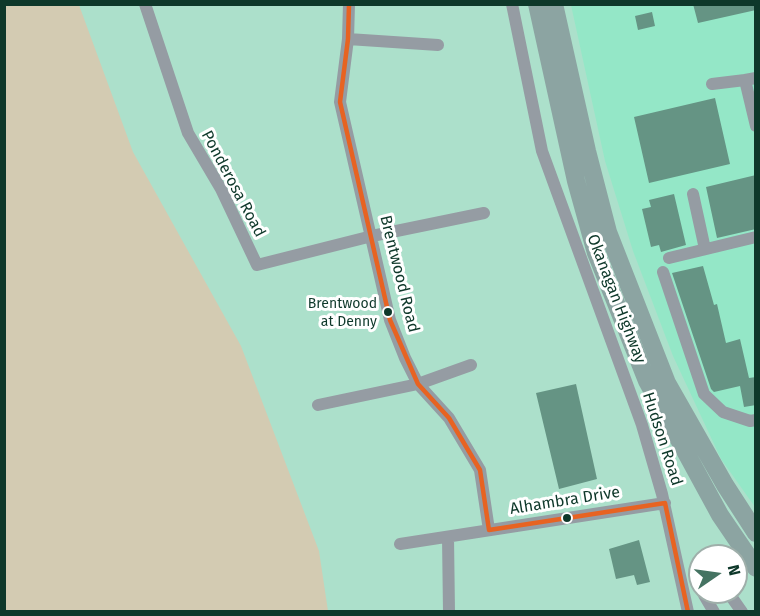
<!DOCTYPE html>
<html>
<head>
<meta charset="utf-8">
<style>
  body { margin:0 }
  #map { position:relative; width:760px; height:616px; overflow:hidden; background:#ace0cb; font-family:"Fira Sans",sans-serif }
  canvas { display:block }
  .frame { position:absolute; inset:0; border:6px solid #0e382a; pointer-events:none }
  .north { position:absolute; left:688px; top:544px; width:60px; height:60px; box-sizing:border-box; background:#fff; border:2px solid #9fafaa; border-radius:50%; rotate:77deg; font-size:16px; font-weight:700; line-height:24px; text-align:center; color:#0e382a }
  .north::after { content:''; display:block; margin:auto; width:21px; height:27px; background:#457362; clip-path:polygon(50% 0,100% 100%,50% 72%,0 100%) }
</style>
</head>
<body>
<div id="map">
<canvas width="760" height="616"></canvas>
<div class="frame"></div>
<div class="north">N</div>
</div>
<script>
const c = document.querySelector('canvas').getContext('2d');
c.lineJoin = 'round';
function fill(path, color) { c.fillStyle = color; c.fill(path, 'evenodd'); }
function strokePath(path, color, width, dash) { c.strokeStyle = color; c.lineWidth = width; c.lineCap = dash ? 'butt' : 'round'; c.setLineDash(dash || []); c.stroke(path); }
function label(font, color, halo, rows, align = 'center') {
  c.font = font + ' "Fira Sans",sans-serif'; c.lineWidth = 6; c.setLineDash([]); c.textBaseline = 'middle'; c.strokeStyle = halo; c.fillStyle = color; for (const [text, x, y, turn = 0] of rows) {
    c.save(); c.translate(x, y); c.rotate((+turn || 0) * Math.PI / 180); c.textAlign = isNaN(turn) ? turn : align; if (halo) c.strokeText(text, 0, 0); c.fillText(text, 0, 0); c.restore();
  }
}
const built = new Path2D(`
  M571 5H755V507L721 459 673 356 633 251 605 161Z`);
const green = new Path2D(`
  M4 5H79L133 152 241 346 319 551 328 611H5Z`);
const building = new Path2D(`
  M693 4H756V10L698 23Z
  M652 12 655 26 638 30 635 16Z
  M715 98 730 164 649 183 634 117Z
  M756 175V229L717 238 706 187Z
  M674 194 686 245 661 252 659 245 651 247 642 209 651 207 649 200Z
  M703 266 714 305 717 304 726 343 740 339 749 378 756 377V405L744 407 740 386 714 392 711 389 672 273Z
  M576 384 597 479 559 489 536 393Z
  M639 540 650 582 637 585 634 575 616 579 609 549Z`);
const minor = new Path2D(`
  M145 4 188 133 221 189 257 265 372 236 484 213
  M349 4 348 39 340 102 390 320 405 358 418 384 449 418 480 470 489 530
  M512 4 542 151 642 425 662 494 688 612
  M348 39 438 45
  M756 78 745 80 756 126
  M712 84 745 80
  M693 194 705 249
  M669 258 756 237
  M663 272 704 394 723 412 750 421 756 420
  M318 405 418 384 471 365
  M448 537 449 612
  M400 544 665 503
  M704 592V595L714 612
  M728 592 742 612`);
const highway = new Path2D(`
  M537 4 576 181 596 253 647 381 720 515 756 568
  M554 4 587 151 608 232 667 383 725 485 756 533`);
const bus1 = new Path2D(`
  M349 4 348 39 340 102 390 320 418 384 449 418 480 470 489 530
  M665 503 688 612
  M489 530 665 503`);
const markers = [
  [388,312,5,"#0e382a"],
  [567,518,5,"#0e382a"]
];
const busNames = [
  ["Brentwood",377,304],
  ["at Denny",377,322]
];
const streetNames = [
  ["Ponderosa Road",233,184,62],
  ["Brentwood Road",399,274,76],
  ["Okanagan Highway",616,299,69],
  ["Hudson Road",662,439,72],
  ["Alhambra Drive",565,501,-9]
];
fill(built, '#94e7c7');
fill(green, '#d3cbb2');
fill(building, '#659484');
strokePath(minor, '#959ca3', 12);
strokePath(highway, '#8ca4a2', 18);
strokePath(bus1, '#e76322', 4.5);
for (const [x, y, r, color] of markers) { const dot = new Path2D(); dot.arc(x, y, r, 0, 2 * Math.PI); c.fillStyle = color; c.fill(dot); strokePath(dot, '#fff', 2); }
label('14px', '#0e382a', '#fff', busNames, 'right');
label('16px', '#0e382a', '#fff', streetNames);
</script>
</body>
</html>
